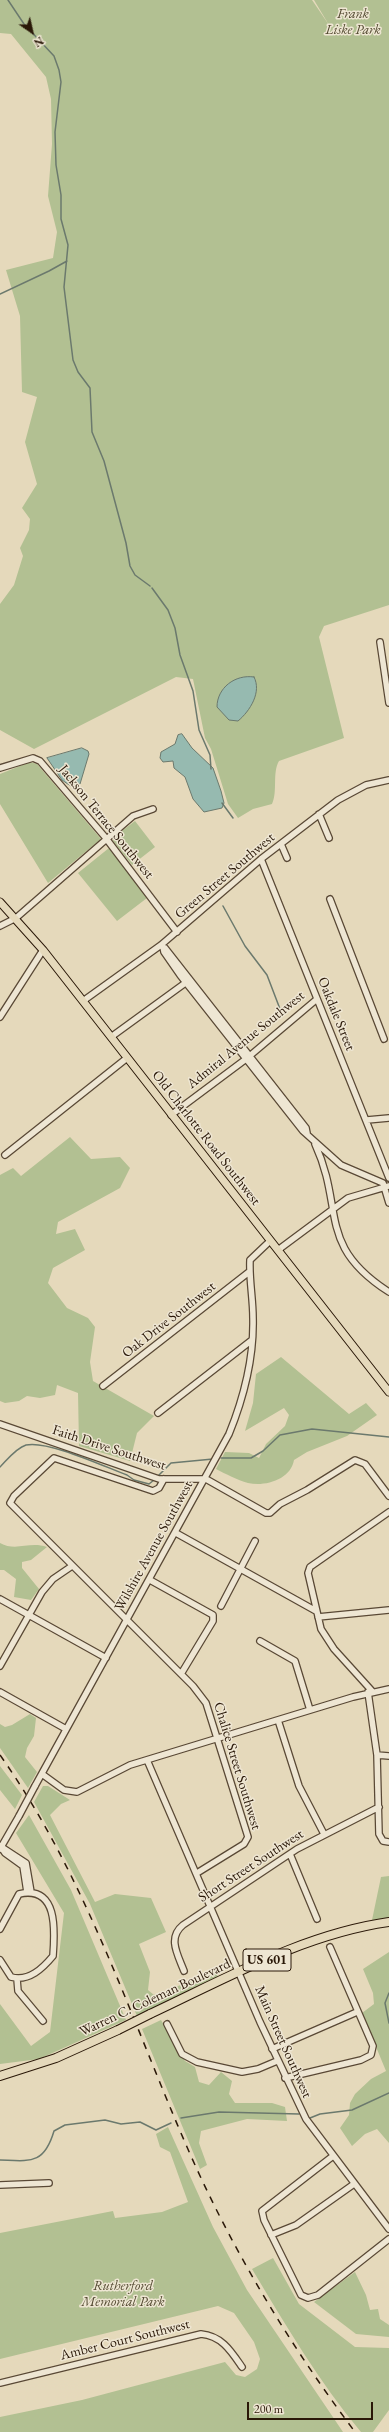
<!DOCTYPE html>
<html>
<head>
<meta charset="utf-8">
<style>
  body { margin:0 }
  #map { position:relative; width:389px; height:2432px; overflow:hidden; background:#e5d9bb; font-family:"EB Garamond",serif }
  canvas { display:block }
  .north { position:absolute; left:12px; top:12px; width:40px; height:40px; -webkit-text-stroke:3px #eee6d3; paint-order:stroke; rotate:146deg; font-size:11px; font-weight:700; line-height:16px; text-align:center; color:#2a1808 }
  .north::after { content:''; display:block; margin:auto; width:14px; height:18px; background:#2a1808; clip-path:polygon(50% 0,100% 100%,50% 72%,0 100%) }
  .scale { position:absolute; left:247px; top:2402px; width:126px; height:18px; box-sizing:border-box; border:2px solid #2a1808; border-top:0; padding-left:5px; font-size:12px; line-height:14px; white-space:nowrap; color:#2a1808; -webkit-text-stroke:3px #eee6d3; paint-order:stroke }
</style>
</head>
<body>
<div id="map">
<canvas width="389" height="2432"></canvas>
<div class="north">N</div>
<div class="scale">200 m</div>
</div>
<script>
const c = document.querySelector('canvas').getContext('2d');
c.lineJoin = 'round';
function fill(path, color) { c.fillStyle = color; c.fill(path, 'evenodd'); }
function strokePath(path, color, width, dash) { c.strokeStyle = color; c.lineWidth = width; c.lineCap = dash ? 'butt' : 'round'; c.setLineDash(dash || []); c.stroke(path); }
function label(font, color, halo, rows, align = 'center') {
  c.font = font + ' "EB Garamond",serif'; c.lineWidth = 3; c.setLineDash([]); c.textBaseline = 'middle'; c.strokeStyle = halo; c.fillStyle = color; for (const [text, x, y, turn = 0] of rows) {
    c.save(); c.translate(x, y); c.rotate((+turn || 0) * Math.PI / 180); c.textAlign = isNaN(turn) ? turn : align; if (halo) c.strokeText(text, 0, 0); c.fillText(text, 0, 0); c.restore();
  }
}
const green = new Path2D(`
  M0 0H312L329 25 314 0H389V605L324 626 319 637 344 738 279 761C272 773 278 791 272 804L253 809 238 818 228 804 211 749 205 738 193 679 176 677 34 749 0 730V604L14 585 23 556 20 548 29 530 30 519 22 508 37 484 25 442 37 397 22 392 20 316 6 270 53 258 57 232 48 196 52 144 51 99 46 77 11 34 0 33Z
  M30 762 37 764 101 839 48 883 0 804V774Z
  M135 821 155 847 132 865 113 841 114 837Z
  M109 848 147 898 117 921 78 873Z
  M70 1137 91 1159 120 1157 130 1168 120 1188 58 1222 56 1234 75 1229 85 1250 53 1268 48 1283 67 1308 88 1318 95 1327 90 1362 93 1381 154 1416 137 1433 130 1461 79 1446 78 1393 57 1385 55 1395 40 1398 27 1396 19 1401 5 1403 0 1401V1175L13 1168 21 1176Z
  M281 1357 349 1414 366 1403 377 1415 347 1436 307 1452 294 1460C291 1479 266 1487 248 1483 237 1480 226 1474 216 1469L225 1452 249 1453 259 1458 266 1444 285 1426 289 1415 284 1408 245 1431 253 1403 256 1374Z
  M0 1543C16 1552 29 1541 47 1547L31 1560 22 1562V1568L39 1589 31 1600 14 1597 16 1579 4 1570H0Z
  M30 1714 36 1718 34 1736 27 1748 25 1757 37 1772 28 1788 0 1748V1724L5 1727 12 1725Z
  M0 1766 22 1795 15 1809 0 1790Z
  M43 1786H48L70 1800 61 1804 50 1815 95 1902 115 1894 151 1898 166 1932 139 1944 150 1972 148 1990 154 1995 172 1989 215 1968 218 1978 137 2016 90 1904 34 1802Z
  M29 1815 71 1890 126 2020 39 2059 0 2064V2004L31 2046 50 2032 64 1913 16 1833Z
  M389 1876V1918L372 1920 381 1877Z
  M389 1952V2143L377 2129 365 2134 352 2146 340 2128 349 2115 350 2103 355 2094 371 2079 386 2071 362 2013 374 2004 373 1993 363 1969Z
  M161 2020 185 2061 195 2067 199 2082 209 2085 221 2072 232 2081 229 2094 235 2103H272L285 2107 287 2121 247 2119 201 2131 199 2143 207 2165 200 2169 142 2029Z
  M168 2127 213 2227 247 2290 343 2432H0V2417L82 2400 225 2362 236 2375 245 2377 257 2369 260 2359 254 2342 234 2313 218 2306 0 2359V2233L113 2211 115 2218 162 2212 188 2202 170 2152 160 2147 156 2134Z
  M273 2258 299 2304 355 2347 389 2348V2410L373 2432H361C319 2382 285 2324 252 2269Z
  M355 2272 366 2295 370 2310 378 2309 380 2319 389 2325V2337L356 2334 314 2302Z`);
const water = new Path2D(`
  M254 677C262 692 250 711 238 721L229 720 217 707C217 688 235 674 254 677Z
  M182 734 192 748 213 768 221 791 224 803 222 808 204 812 193 799 185 777 174 768 173 761 163 762 160 758 161 752 175 744 178 735Z
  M82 748 88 751 89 754 80 784 72 787 62 780 47 758Z`);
const stream = new Path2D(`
  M8 0 24 24 54 56 59 70 61 82 55 132 56 165 61 195V219L68 245 64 287 73 360 78 372 90 388 92 432 104 461 126 543 130 566 135 575 150 586
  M0 294 49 271 67 261
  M152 588 168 610 175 628 180 655 193 691 199 730 210 755 211 769
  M222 803 233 818
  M223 906 245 946 267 975 280 1009
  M221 1458H251L263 1451 280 1435 312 1429 389 1437
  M0 1467C7 1460 16 1448 26 1445 48 1440 105 1467 127 1475L134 1480 149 1484 154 1480
  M157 1477 171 1463 213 1459
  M389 1993 385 2003 389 2023
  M181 2118 219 2112 299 2114
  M310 2118 320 2114 352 2110 389 2093
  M0 2160C30 2161 44 2165 54 2131L65 2125 105 2120 121 2124 140 2122 156 2130 171 2123`);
const minor = new Path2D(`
  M380 642 389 703
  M0 768 33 758 40 761 105 837 177 932
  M319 814 329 838
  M281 844 287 858
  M261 859 389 1178
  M330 899 384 1039
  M0 926 16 918 133 816 153 809
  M163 947 164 952 180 975 303 1131 341 1165 383 1183 389 1203
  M165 948 306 1128 307 1133
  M83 1001 161 945 261 859 338 800 366 785 389 780
  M0 1017 43 950
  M111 1037 188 981
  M171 1115 246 1059 317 999
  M367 1120 389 1118
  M315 1144C345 1209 316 1245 389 1292
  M5 1155 127 1058
  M278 1250 348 1198 389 1186
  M103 1386 249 1272
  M158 1413 252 1340
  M0 1424 159 1479H206L266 1513H270L280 1504 307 1490 355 1460 365 1464 389 1496
  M164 1479 159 1488 153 1491 54 1458 14 1496 10 1503 193 1686 206 1703 248 1837 244 1844 197 1873
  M176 1533 316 1611
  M150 1580 213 1615V1621L181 1674
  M0 1599 106 1658
  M221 1606 255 1541
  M318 1617 389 1610
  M260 1641 295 1661 310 1710
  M0 1666 42 1592 53 1579 72 1566
  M372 1691 334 1649 321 1629 308 1573 310 1567 389 1512
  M0 1692 66 1729
  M368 1692 377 1755 379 1834 383 1841 389 1842
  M278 1720 299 1786 324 1834
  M377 1755 389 1756
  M147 1760 260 2022 306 2119 389 2229
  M42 1774 64 1790 77 1792 130 1765 353 1697 389 1689
  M35 1786 229 1434C244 1397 254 1358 253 1318 253 1298 249 1279 250 1260L270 1241
  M0 1846 26 1863 31 1892
  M1 1847 5 1853 23 1866 27 1892
  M0 1849 19 1816
  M290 1854 317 1919
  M0 1929 19 1894C58 1885 55 1930 53 1956 43 1968 29 1982 11 1977L0 1960
  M184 1971C178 1955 167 1938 183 1925L297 1849 379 1807
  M17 1979 18 1991 43 2021
  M167 2024 182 2054 197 2062 242 2072 258 2069 277 2061
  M272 2049 357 2012
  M285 2078 361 2060 371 2055 373 2046 330 1947
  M333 2156 262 2211 264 2220 301 2295 308 2298 318 2295 389 2239
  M0 2185 49 2183
  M271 2235 296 2225 354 2184
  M0 2383 201 2334C222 2336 231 2351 242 2367`);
const major = new Path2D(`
  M0 902 43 950 389 1392`);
const highway = new Path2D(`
  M150 2014C227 1978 304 1934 389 1922
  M0 2076 56 2058 118 2030`);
const rail = new Path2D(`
  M0 1755C85 1875 129 2014 187 2147 231 2248 289 2344 355 2432`);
const minorBridge = new Path2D(`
  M19 1816 35 1786`);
const highwayBridge = new Path2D(`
  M118 2030 150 2014`);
const shields = [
  [267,1960,48]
];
const shieldNames = [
  ["US 601",267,1960]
];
const parkNames = [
  ["Frank",353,14],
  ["Liske Park",353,30],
  ["Rutherford",123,2286],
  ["Memorial Park",123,2302]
];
const streetNames = [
  ["Jackson Terrace Southwest",106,822,51],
  ["Green Street Southwest",225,876,-40],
  ["Oakdale Street",336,1014,68],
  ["Admiral Avenue Southwest",246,1040,-39],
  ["Old Charlotte Road Southwest",206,1138,52],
  ["Oak Drive Southwest",169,1320,-38],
  ["Faith Drive Southwest",109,1448,18],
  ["Wilshire Avenue Southwest",154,1546,-61],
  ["Chalice Street Southwest",237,1766,73],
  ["Short Street Southwest",251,1866,-33],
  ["Warren C. Coleman Boulevard",155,1998,-25],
  ["Main Street Southwest",283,2042,66],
  ["Amber Court Southwest",125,2340,-14]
];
fill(green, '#b2c092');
fill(water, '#96bab0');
strokePath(water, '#6b796d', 1);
strokePath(stream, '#6b796d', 1.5);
strokePath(minor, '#594835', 8);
strokePath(major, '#2a1808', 9);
strokePath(highway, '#2a1808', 10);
strokePath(minor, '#eee6d3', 5.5);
strokePath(major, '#e5d9bb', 7);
strokePath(highway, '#e5d9bb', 8);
strokePath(rail, '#2a1808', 1.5, [7, 7]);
strokePath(minorBridge, '#594835', 8, []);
strokePath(highwayBridge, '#2a1808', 10, []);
strokePath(minorBridge, '#eee6d3', 5.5);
strokePath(highwayBridge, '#e5d9bb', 8);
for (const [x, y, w] of shields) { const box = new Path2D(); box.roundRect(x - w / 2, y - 11, w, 22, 3); c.fillStyle = '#eee6d3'; c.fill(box); strokePath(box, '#2a1808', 1); }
label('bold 13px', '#2a1808', null, shieldNames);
label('italic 14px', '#534a31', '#eee6d3', parkNames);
label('14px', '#2a1808', '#eee6d3', streetNames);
</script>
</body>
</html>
